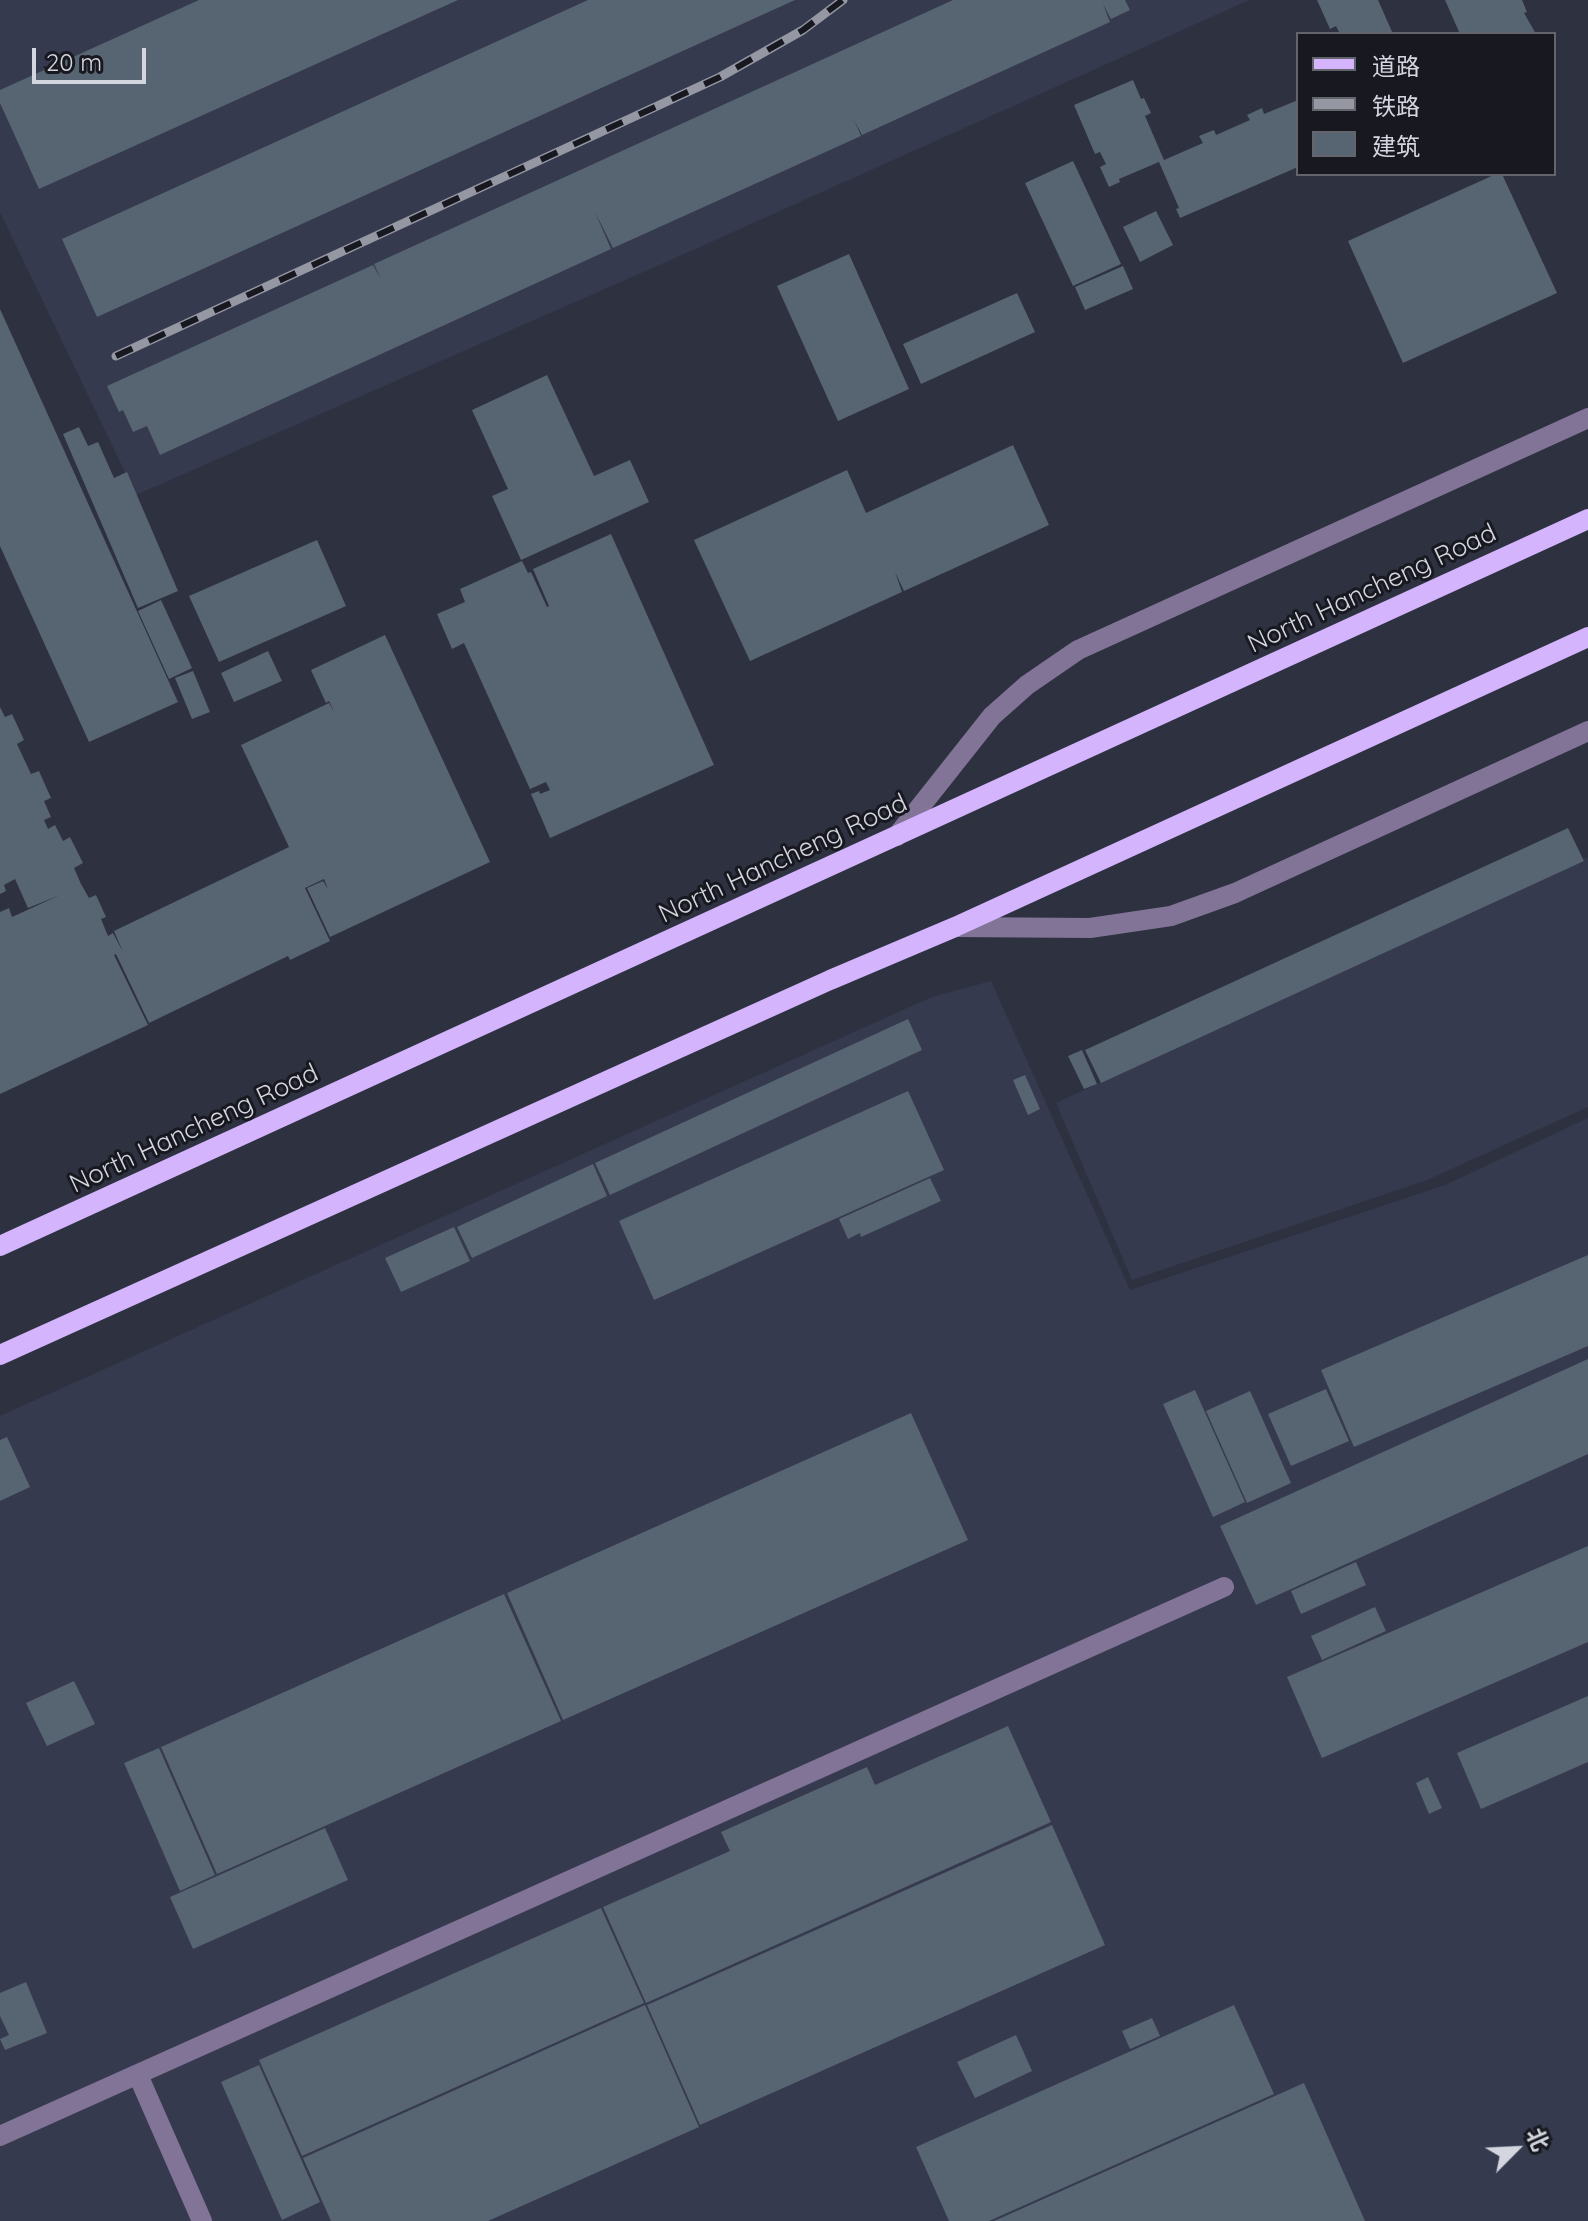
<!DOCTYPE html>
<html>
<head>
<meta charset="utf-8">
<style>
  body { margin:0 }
  #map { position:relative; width:1588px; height:2221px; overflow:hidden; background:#2e3140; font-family:Quicksand,"Noto Sans SC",sans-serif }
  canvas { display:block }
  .legend { position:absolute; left:1296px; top:32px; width:260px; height:144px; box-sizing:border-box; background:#181920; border:2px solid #63646c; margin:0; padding:10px 14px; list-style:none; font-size:24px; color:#d3d5df }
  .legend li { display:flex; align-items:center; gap:16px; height:40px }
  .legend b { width:40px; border:2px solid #63646c }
  .north { position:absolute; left:1476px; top:2109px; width:80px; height:80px; -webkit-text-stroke:6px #181920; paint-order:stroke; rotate:66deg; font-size:22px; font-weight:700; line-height:32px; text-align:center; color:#d3d5df }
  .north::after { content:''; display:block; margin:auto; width:28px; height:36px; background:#d3d5df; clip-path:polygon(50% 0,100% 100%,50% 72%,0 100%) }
  .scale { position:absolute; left:32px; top:48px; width:114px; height:36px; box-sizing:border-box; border:4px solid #d3d5df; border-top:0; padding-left:10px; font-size:24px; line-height:28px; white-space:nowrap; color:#d3d5df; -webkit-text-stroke:6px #181920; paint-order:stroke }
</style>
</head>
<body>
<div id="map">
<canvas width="1588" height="2221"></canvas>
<ul class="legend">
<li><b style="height:10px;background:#d3b4fd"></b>道路</li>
<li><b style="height:10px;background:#9597a3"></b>铁路</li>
<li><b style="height:22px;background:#576471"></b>建筑</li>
</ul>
<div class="north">北</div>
<div class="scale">20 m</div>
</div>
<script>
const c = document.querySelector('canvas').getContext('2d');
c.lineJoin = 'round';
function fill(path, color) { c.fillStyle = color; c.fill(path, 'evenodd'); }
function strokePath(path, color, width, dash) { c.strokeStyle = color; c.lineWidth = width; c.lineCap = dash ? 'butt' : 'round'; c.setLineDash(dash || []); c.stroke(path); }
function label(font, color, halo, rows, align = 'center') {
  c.font = font + ' Quicksand,sans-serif'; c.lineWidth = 6; c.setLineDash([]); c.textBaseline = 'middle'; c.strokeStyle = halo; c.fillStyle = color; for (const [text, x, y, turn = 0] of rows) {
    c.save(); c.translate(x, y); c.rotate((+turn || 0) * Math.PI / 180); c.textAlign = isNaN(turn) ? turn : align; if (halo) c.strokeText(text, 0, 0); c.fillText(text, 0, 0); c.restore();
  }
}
const built = new Path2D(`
  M0 0H1249L673 259 136 495 0 212Z
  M1588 857V1107L1427 1180 1132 1280 1056 1103Z
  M991 981 1130 1290 1445 1185 1588 1118V2221H0V1416L932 997Z`);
const building = new Path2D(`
  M199 0H458L39 189 0 103V90Z
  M588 0H795L97 317 62 239Z
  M953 0H1125L1130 10 1111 19 1103 4 1110 22 862 135 854 120 861 136 613 248 595 212 611 249 160 455 147 426 133 432 123 410 119 412 107 386 373 265 381 279 374 264Z
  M1317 0H1378L1393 34H1340L1336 26 1330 29Z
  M1445 0H1522L1527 12 1524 13 1536 34H1460Z
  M1133 80 1141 99 1144 98 1151 113 1145 116 1164 160 1203 143 1199 136 1214 130 1216 135 1250 120 1247 115 1262 108 1264 114 1298 100V167L1180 218 1176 209 1179 208 1159 162 1119 179 1120 182 1109 187 1100 167 1106 164 1100 152 1095 154 1074 105Z
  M1073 161 1121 264 1073 286 1025 183Z
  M1496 174H1502L1557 293 1403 363 1348 241Z
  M1156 211 1173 245 1140 262 1123 227Z
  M849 254 909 389 838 421 777 286Z
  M1123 266 1133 289 1085 310 1075 287Z
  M1017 293 1035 332 921 384 903 344Z
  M0 309 178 702 89 742 0 546Z
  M547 375 594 476 630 460 649 502 521 560 492 496 508 489 472 410Z
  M79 427 88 446 98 442 114 478 127 472 178 591 138 608 63 434Z
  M1013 445 1049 525 904 591 895 572 902 592 750 661 694 540 847 470 866 513Z
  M611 534 714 765 550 838 531 794 539 791 540 794 550 790 546 782 530 789 464 643 452 649 437 614 465 602 460 589 522 561 528 573 531 572 547 607 549 606 533 569Z
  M317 540 346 606 219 662 189 596Z
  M161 600 192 668 169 679 138 611Z
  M385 635 490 862 330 937 307 888 323 881 328 889 324 879 305 888 330 941 290 960 288 956 149 1023 116 954 114 955 148 1025 0 1094V912L9 908 12 917 60 895 28 908 15 879 4 885 6 891 0 894V707L5 717 12 714 24 740 17 744 31 774 39 771 51 798 44 801 51 817 44 820 48 829 55 825 63 841 70 837 83 863 74 868 81 884 89 898 96 895 106 917 101 919 108 936 113 933 123 952 114 931 289 847 241 745 329 703 334 712 329 701 326 703 311 670Z
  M268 651 282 681 234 702 221 673Z
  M193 671 210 712 192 719 175 678Z
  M1568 828 1584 861 1101 1083 1085 1050Z
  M908 1019 922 1050 610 1195 595 1163Z
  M1082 1050 1097 1084 1084 1089 1068 1056Z
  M1025 1075 1040 1109 1028 1115 1013 1080Z
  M908 1091 944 1170 654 1300 619 1221Z
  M593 1164 607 1196 472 1258 457 1227Z
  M930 1178 941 1201 861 1237 860 1233 848 1239 839 1219Z
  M454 1227 470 1261 401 1292 385 1258Z
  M1588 1255V1346L1354 1447 1321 1370Z
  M1588 1359V1454L1256 1605 1220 1526Z
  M1326 1389 1349 1441 1291 1466 1268 1414Z
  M1195 1390 1245 1502 1213 1517 1163 1404Z
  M1250 1391 1291 1483 1247 1503 1206 1411Z
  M911 1413 968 1540 563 1720 507 1593Z
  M7 1437 30 1487 0 1501V1440Z
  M1588 1546V1642L1322 1758 1287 1677Z
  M1356 1562 1366 1585 1301 1614 1291 1591Z
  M504 1594 561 1721 217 1874 161 1747Z
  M1375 1607 1386 1631 1322 1660 1311 1636Z
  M74 1681 95 1724 47 1746 26 1703Z
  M1588 1696V1762L1481 1809 1457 1753Z
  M1008 1726 1051 1822 646 2003 603 1907 730 1851 721 1832 867 1767 875 1785Z
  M159 1748 215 1875 180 1891 124 1763Z
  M1428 1777 1442 1808 1429 1814 1416 1783Z
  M1052 1825 1105 1945 700 2125 647 2005Z
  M325 1828 348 1880 193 1949 170 1897Z
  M601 1908 644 2003 302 2156 259 2060Z
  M26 1982 47 2033 5 2050 0 2039 9 2035 0 2016V1993Z
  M645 2005 699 2127 488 2221H331L303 2158Z
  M1234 2005 1274 2094 989 2221H949L916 2147Z
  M1152 2018 1160 2036 1130 2049 1122 2031Z
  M1016 2035 1032 2071 975 2098 957 2062Z
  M259 2065 320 2202 282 2220 221 2082Z
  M1304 2083 1365 2221H994Z`);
const minor = new Path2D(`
  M897 836 992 716 1027 685 1078 650 1588 418
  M955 927 1090 928 1171 916 1235 893 1588 731
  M138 2075 202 2221
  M0 2136 1224 1587`);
const major = new Path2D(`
  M0 1246 1588 519
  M0 1355 830 980 955 927 1588 637`);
const rail = new Path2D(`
  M116 356 720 77 803 30 843 0`);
const streetNames = [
  ["North Hancheng Road",1372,589,-25],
  ["North Hancheng Road",783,859,-25],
  ["North Hancheng Road",194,1129,-25]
];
fill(built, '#363a4f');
fill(building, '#576471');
strokePath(minor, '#827497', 20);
strokePath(major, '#d3b4fd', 20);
strokePath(rail, '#9597a3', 9);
strokePath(rail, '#181920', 6, [18]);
label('26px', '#d3d5df', '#181920', streetNames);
</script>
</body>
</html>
